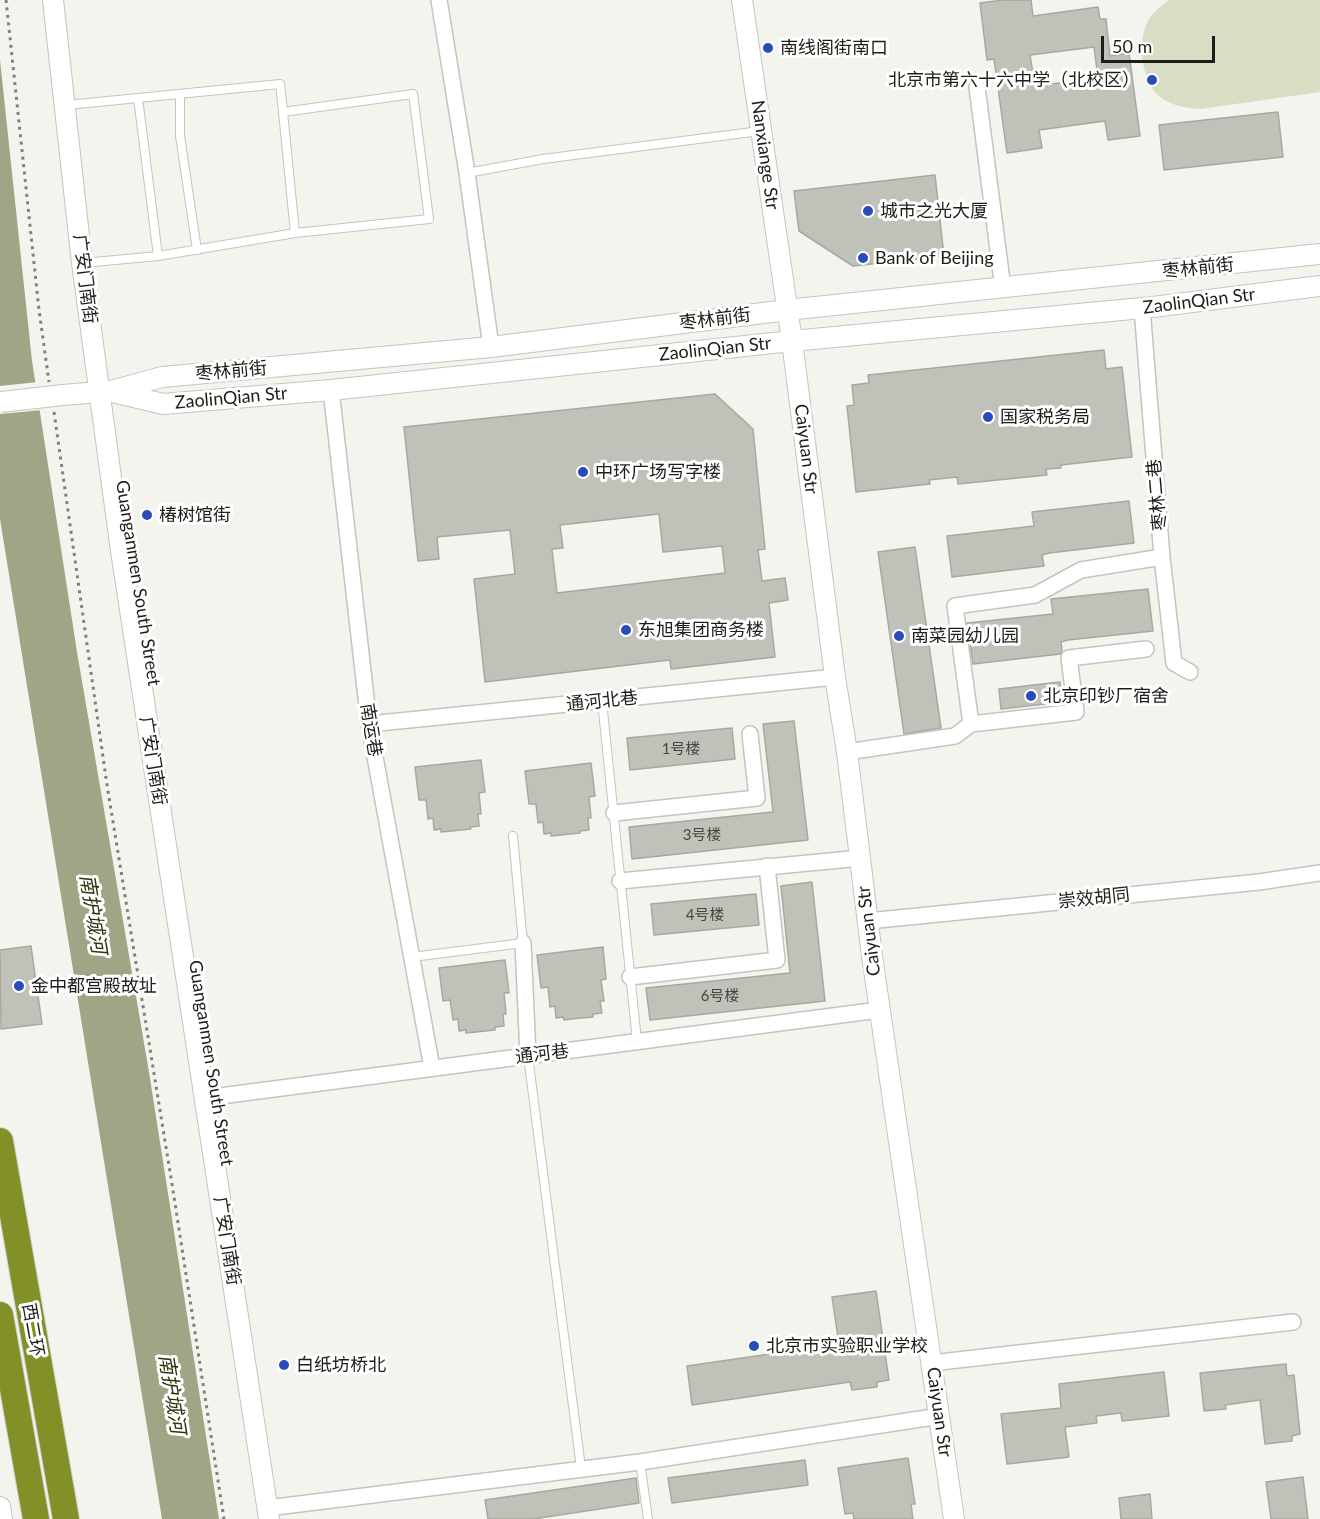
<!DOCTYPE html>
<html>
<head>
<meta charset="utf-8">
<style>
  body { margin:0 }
  #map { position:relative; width:1320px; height:1519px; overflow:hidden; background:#f3f4ed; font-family:Lato,sans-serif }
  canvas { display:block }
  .scale { position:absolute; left:1101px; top:36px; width:114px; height:27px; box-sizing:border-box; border:3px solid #1d1d1a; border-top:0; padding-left:8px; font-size:18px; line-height:21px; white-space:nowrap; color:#1d1d1a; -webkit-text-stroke:4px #fff; paint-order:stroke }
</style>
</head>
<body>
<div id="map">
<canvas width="1320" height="1519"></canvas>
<div class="scale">50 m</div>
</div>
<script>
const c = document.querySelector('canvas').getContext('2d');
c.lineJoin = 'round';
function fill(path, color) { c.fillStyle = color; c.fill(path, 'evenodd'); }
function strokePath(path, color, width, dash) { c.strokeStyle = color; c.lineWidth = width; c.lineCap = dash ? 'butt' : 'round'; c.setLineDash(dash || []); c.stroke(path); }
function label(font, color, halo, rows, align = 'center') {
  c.font = font + ' Lato,"Noto Sans SC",sans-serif'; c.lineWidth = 6; c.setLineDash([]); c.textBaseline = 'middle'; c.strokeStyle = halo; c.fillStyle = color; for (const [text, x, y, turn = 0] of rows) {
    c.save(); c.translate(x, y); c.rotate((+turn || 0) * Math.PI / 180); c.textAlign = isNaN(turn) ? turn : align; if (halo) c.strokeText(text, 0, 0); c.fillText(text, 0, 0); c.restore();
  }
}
const green = new Path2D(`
  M1169 0H1320V92L1200 109C1186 108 1172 106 1160 97 1142 82 1137 44 1147 23 1151 13 1161 6 1169 0Z`);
const water = new Path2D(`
  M0 60 32 361 77 652 149 1072 219 1519H162L0 519Z`);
const pier = new Path2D(`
  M38 382 42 410 0 414V386Z`);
const building = new Path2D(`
  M1003 0H1031L1033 16 1098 7 1100 19H1106L1110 56 1129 53 1140 136 1108 140 1105 121 1039 130 1042 148 1007 153 994 59 987 60 980 3ZM1094 47 1098 78 1035 86 1030 55Z
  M1278 112 1283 157 1164 170 1159 125Z
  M935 175 944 256 853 266 799 231 794 191Z
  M1104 350 1106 369 1122 367 1132 457 1061 465V468L1046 469 1047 475 958 484 957 477 929 480 930 484 856 492 847 406 854 405 852 385 869 383 868 375Z
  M715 394 753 429 765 549 758 550 762 581 785 578 788 600 769 603 775 657 671 669 670 660 485 682 474 579 515 574 510 530 437 537 439 559 418 561 404 427ZM659 514 663 552 722 546 725 573 557 593 552 549 563 548 560 525Z
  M1129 501 1134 543 1049 553 1042 555 1044 566 952 577 947 536 1034 526 1032 512Z
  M915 547 941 728 904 734 878 552Z
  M1148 589 1153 631 1068 640 1061 642 1062 651 1060 654 973 664 967 623 1053 614 1051 599Z
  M1060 682 1062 702 1001 709 999 689Z
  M794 721 808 840 632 859 629 827 773 812 763 724Z
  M732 728 735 759 630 770 627 738Z
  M481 760 485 792 479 793 481 814H478L479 826 470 827 471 829 441 832V829L434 830 433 818 428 819 426 800H419L415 767Z
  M591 763 595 796 589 797 591 818H588L589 830 580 831V833L551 836V833L544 834 543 822 538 823 536 804H529L525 771Z
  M812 882 825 1001 650 1020 646 988 790 973 781 886Z
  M756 894 759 925 654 935 651 904Z
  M31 946 42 1024 1 1029 0 950Z
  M603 947 606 979 601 980 604 1001H600L602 1013 593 1014V1017L571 1019 564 1020 563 1017 556 1018 555 1006 550 1007 548 987 541 988 537 955Z
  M505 960 509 993H504L506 1014H503L504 1026 495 1027V1030L466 1033V1030L459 1031 458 1019 453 1020 450 1000 443 1001 439 968Z
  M876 1291 889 1380 877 1382V1387L852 1390 850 1382 692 1405 687 1366 839 1344 832 1297Z
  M1286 1364 1287 1376 1294 1375 1300 1434 1292 1436V1441L1265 1444 1260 1400 1225 1405 1226 1409 1204 1411 1200 1373Z
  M1164 1372 1169 1416 1122 1421 1121 1413 1096 1416 1097 1423 1065 1427 1069 1457 1007 1464 1001 1414 1061 1408 1059 1384Z
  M908 1458 915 1504H911L913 1519H854L853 1513 845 1514 838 1468Z
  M805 1460 808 1485 672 1503 668 1478Z
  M1303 1477 1308 1519H1271L1266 1482Z
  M636 1478 639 1503 533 1519H488L485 1500Z
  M1150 1494 1152 1519H1121L1119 1498Z`);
const path = new Path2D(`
  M6 0 39 310 49 382
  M54 412 107 785 172 1184 224 1519`);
const lane = new Path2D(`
  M180 94V136L197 250
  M138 98 158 256
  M67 105 280 84 283 112 413 94 429 219 295 233 158 256 83 263
  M283 112 295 233
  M467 173 543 159 760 131
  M602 701 637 1041
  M412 957 523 943 513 836
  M528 1056 581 1468
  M640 1462 648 1519`);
const street = new Path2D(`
  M439 0 467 173 491 347
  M977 87 1003 289
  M1142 308 1162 557 1174 663 1190 672
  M331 390 369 724 432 1068
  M1146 649 1069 658 1076 712 971 724 955 606 1035 595 1081 570 1162 557
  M369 724 835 677
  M847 752 955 736 971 724
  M614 813 757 798 750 734
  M620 881 861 858
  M868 921 1259 882 1320 873
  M523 943 528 1056
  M630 977 777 960 767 866
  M205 1098 879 1010
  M931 1363 1293 1322
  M267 1508 640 1462 940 1416`);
const secondary = new Path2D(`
  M53 0 82 263 121 551 269 1519
  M742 0 792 341 835 677 847 752 872 956 954 1519
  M113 392 163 404 331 390 792 341 1153 307 1320 286
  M63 395 111 391 162 377 491 347 787 310 1320 254
  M0 1507 2 1519`);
const highway = new Path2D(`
  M0 1141 66 1519
  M0 1315 36 1519`);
const secondaryBridge = new Path2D(`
  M0 402 63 395`);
const markers = [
  [768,48,6,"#2a4bbb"],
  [1152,80,6,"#2a4bbb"],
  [868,211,6,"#2a4bbb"],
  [863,258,6,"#2a4bbb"],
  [988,417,6,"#2a4bbb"],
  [583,472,6,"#2a4bbb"],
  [147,515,6,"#2a4bbb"],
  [626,630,6,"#2a4bbb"],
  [899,636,6,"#2a4bbb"],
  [1031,696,6,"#2a4bbb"],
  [19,986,6,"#2a4bbb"],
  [754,1346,6,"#2a4bbb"],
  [284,1365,6,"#2a4bbb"]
];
const numberNames = [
  ["1号楼",681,749],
  ["3号楼",702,835],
  ["4号楼",705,915],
  ["6号楼",720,996]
];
const poiNames = [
  ["南线阁街南口",780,48],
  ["北京市第六十六中学（北校区）",1140,80,"right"],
  ["城市之光大厦",880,211],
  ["Bank of Beijing",875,258],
  ["国家税务局",1000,417],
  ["中环广场写字楼",595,472],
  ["椿树馆街",159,515],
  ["东旭集团商务楼",638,630],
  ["南菜园幼儿园",911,636],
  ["北京印钞厂宿舍",1043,696],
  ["金中都宫殿故址",31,986],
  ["北京市实验职业学校",766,1346],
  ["白纸坊桥北",296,1365]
];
const streetNames = [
  ["Nanxiange Str",765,155,82],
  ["枣林前街",1198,268,-6],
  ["广安门南街",85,279,83],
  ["ZaolinQian Str",1199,301,-7],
  ["枣林前街",715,319,-7],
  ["ZaolinQian Str",715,349,-6],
  ["枣林前街",231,371,-5],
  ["ZaolinQian Str",231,398,-5],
  ["Caiyuan Str",806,449,83],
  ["枣林二巷",1157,495,-95],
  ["Guanganmen South Street",138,583,81],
  ["通河北巷",602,701,-6],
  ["南运巷",371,730,81],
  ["广安门南街",153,761,81],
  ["崇效胡同",1094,898,-6],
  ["Caiyuan Str",869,931,-97],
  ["通河巷",542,1054,-7],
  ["Guanganmen South Street",211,1063,81],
  ["广安门南街",227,1241,81],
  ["西二环",33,1330,80],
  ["Caiyuan Str",939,1412,82]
];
const waterNames = [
  ["南护城河",93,914,81],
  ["南护城河",172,1394,81]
];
fill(green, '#d8dec3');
fill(water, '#a0a685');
fill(pier, '#f3f4ed');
fill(building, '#c0c2ba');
strokePath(building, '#a6a8a1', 1.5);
strokePath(lane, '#c3c5be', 10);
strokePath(street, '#c3c5be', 18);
strokePath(secondary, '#c3c5be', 22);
strokePath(highway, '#d2d2d1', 28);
strokePath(path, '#80817c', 3, [3, 4.5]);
strokePath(lane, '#fff', 8);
strokePath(street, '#fff', 15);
strokePath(secondary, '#fff', 20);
strokePath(highway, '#839027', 26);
strokePath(secondaryBridge, '#c3c5be', 22, []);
strokePath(secondaryBridge, '#fff', 20);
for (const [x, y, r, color] of markers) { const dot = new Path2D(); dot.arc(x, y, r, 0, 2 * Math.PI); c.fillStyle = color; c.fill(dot); strokePath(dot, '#fff', 2); }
label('15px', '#464642', null, numberNames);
label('18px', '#1d1d1a', '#fff', poiNames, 'left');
label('18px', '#1d1d1a', '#fff', streetNames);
label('italic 20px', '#2e3309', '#fff', waterNames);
</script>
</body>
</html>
